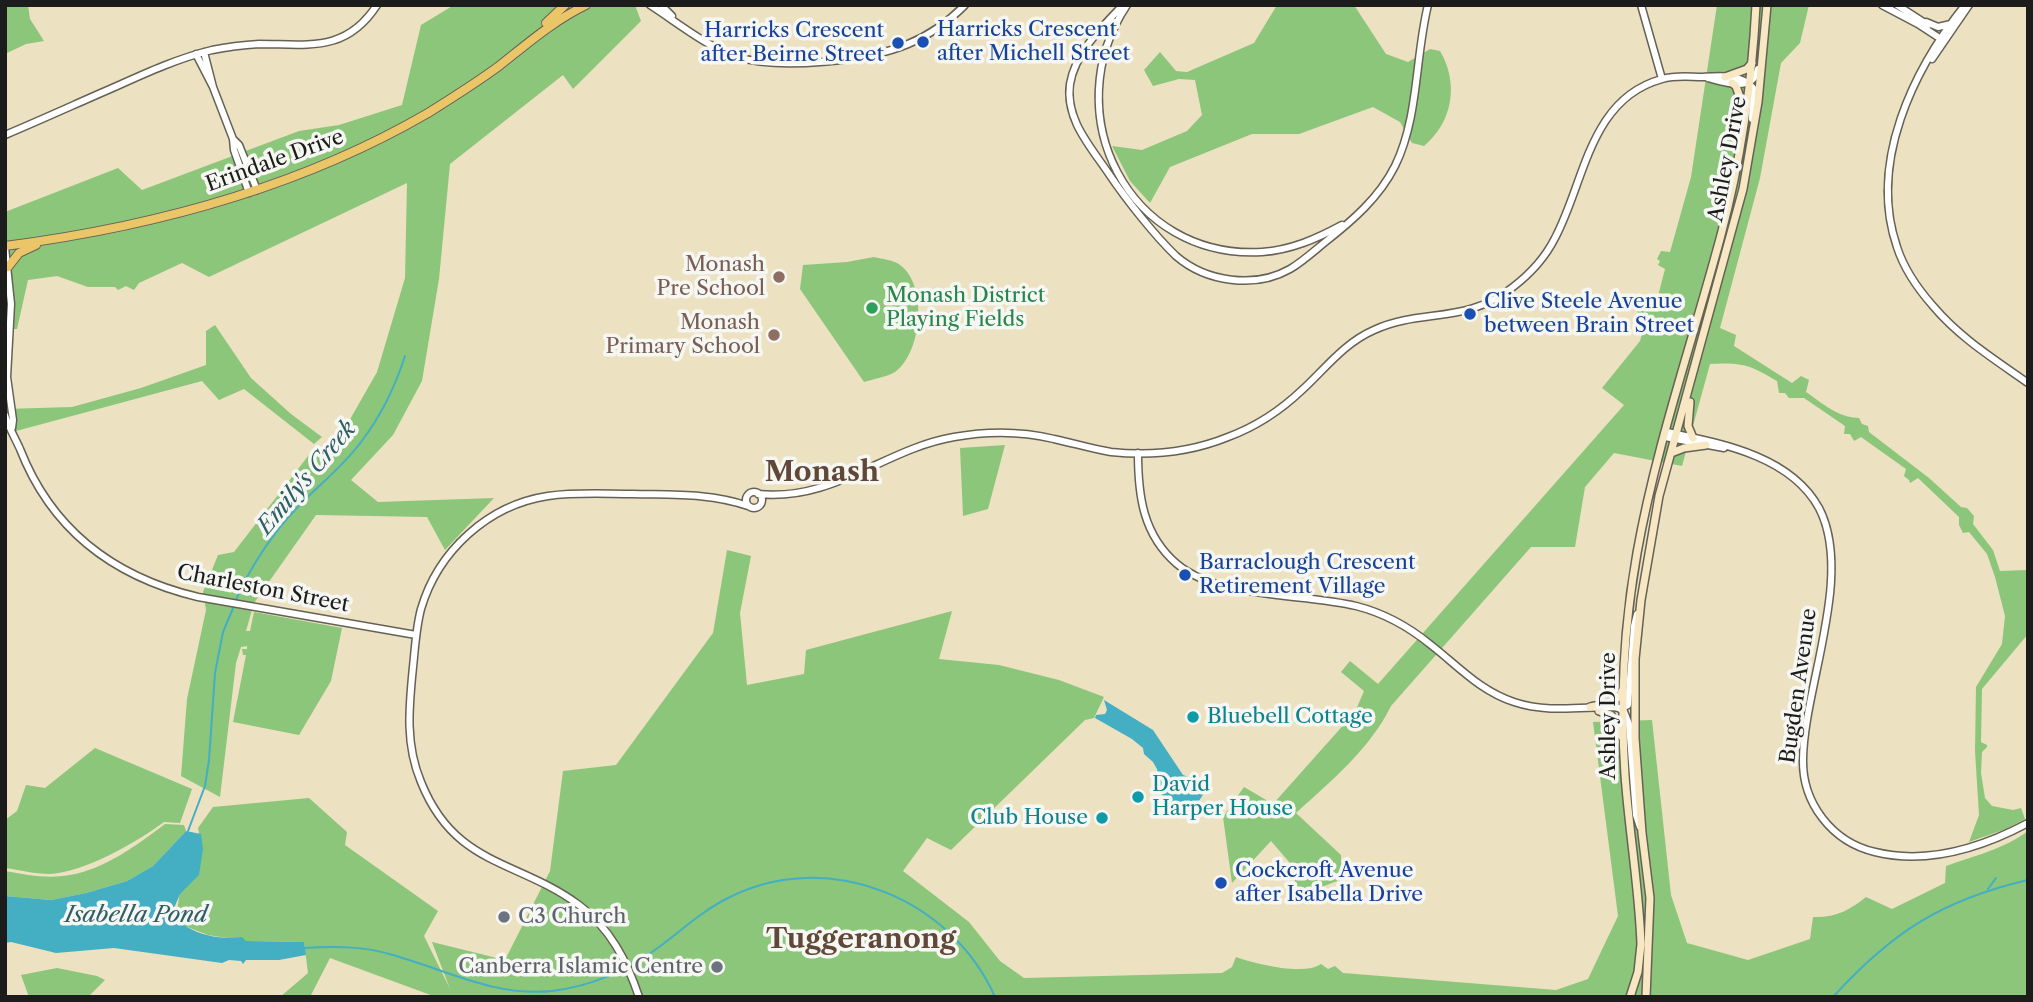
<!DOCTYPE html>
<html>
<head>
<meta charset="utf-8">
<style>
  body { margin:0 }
  #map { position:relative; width:2033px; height:1002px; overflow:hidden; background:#ece1c1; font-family:"Libre Caslon Text",serif }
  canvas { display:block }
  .frame { position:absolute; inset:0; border:7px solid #1c1c1c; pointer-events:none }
</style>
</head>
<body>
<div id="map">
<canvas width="2033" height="1002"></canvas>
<div class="frame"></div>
</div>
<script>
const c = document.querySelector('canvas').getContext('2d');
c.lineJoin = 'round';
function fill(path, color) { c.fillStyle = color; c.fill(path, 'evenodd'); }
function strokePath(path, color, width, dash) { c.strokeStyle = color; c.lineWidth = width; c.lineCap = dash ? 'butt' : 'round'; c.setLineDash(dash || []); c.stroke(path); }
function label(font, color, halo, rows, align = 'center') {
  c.font = font + ' "Libre Caslon Text",serif'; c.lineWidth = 7; c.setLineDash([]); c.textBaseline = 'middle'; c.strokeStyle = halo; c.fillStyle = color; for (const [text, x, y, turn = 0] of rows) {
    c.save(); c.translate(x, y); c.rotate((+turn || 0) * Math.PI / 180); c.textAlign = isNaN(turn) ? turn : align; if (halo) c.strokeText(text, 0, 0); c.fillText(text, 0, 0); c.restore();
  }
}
const green = new Path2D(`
  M5 5H28L30 19 44 41 26 44 5 54Z
  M454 5H635L641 21 573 89 563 75 450 164 439 279 422 381 393 435 351 480 378 502 494 498 445 550 427 517 316 515 254 603 246 631H250L254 612 342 628 331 681 299 735 233 722 246 655H243L242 649H247V646L241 647 236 663 220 797 181 776 187 699 206 610 203 592 218 555 234 552 315 447 328 458 377 372 405 278 407 183 209 277 182 263 139 283 134 290 126 286 118 290 115 287H88L57 276 28 280 17 329H5V212L118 168 142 190 299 131 339 125 402 105 421 25Z
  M1277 5H1354L1386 54 1408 62 1430 49 1440 51C1459 83 1453 122 1424 146L1412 143 1400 122 1373 107 1299 134H1252L1170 167 1150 203 1130 181 1112 146 1142 150 1187 131 1202 115 1195 80 1179 79 1153 86 1144 70 1160 52 1176 71 1187 72 1254 43Z
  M1717 5H1809L1800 43 1781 63 1760 178 1720 328 1736 335 1734 346 1792 383 1801 376 1809 380 1806 392C1822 403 1839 418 1859 418L1862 424 1868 426 1869 432 1929 478 1961 507 1967 508 1974 516 1973 524 1993 550 2000 571 2028 570V634L1982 689 1981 742 1987 745V747L1982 752 1981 773 1985 798 1992 806 2013 810 2021 808 2025 819 2006 829 1969 842 1979 815 1975 751 1976 687 2002 644 2005 616 1995 577 1987 554 1969 532 1963 533 1959 525V517L1918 478 1910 483 1909 480 1904 476 1906 469 1861 437 1854 441 1850 434H1844L1845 426 1804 398H1789L1785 393H1779L1777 381C1750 365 1743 362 1710 364L1682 466 1614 453 1585 487 1575 547H1531L1391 706C1370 749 1331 781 1296 813L1341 855 1342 879 1299 896 1290 863 1271 841 1232 883 1223 817 1244 787 1273 804 1355 712 1364 691 1341 672 1350 661 1378 684 1624 405 1602 388 1640 341 1644 327 1636 308 1658 296 1665 269 1658 265 1660 261 1657 259 1661 251 1670 252 1691 177Z
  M874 257C882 259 894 260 900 265 928 285 922 353 895 372 887 377 873 379 864 382L800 289 803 265 847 262Z
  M215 325 251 378 291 414 322 437 314 444 244 389 219 400 202 381 5 434V409L72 407 141 388 206 365V331Z
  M1005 445 988 509 963 516 960 448Z
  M727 550 751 556 740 613 747 685 804 674 806 650 952 611 939 659 999 665 1059 680 1104 697 1094 718 1085 720 951 850 927 838 903 871 969 922 1000 961 1024 978 1222 973 1232 967 1236 957C1256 964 1304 976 1321 964L1328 969 1335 966 1343 973 1556 990 1588 979 1618 916 1593 722 1652 720 1671 895 1687 943 1748 960 1810 939 1813 917C1835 918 1850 910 1866 897L1892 909 1945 883 1946 866C1974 856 2004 849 2028 831V997H436L330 958 310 997H280L308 973 304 942 246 941 208 935 177 923C177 908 179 892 184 877 191 859 203 847 198 828L213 807 309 798 347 832 345 845 438 911 424 936 450 989 432 942 505 960 550 871 563 771 616 765 713 633Z
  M95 748 192 789 180 823 164 822C137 842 83 873 49 874 35 874 20 870 5 868V820L17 811 26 785 45 788Z
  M165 824 184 825 186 831 153 866 127 881 86 893 51 900 5 896V871C27 875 48 879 70 875 105 869 137 845 165 824Z
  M57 968 97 976 105 980 88 997H29L21 975Z`);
const water = new Path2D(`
  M1104 700 1153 730 1183 775 1203 782 1206 790 1195 807 1197 814 1194 818 1179 816 1168 798 1162 795 1157 769 1153 762 1144 754 1143 748 1132 739 1095 718 1096 715 1105 714 1107 710Z
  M186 831 201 834 203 849 199 875 180 894 172 913C185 933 219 941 242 937L246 941 304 942 306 955 279 960H246L243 964 241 961 229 960 222 963 114 948 56 953 11 942 5 943V896L51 900 86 893 127 881 153 866Z`);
const stream = new Path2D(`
  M236 600C248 571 272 534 294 511 316 487 342 468 361 442 381 416 395 387 405 356
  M188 831 205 786 209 760 215 673 223 632 234 606
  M1988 889 1996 878
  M303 948C334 946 363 946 393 955 446 970 495 997 552 991 592 986 627 971 659 947 682 930 702 911 728 898 826 847 951 897 995 997
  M1833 997C1892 932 1942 900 2028 880`);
const tertiary = new Path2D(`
  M650 5C678 23 707 47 738 57 779 70 868 61 908 44 930 35 948 22 965 5
  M661 5 672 16
  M1123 5C1102 27 1075 53 1070 84 1065 119 1090 146 1109 174 1125 198 1155 236 1176 256 1206 282 1255 289 1290 269 1302 262 1313 252 1324 243 1352 221 1379 198 1395 166 1419 117 1415 57 1428 5
  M1127 5C1055 113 1128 260 1262 252 1291 250 1316 239 1342 225
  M1641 5 1662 79
  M1882 5 1918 24 1944 41
  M1897 5 1928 25
  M1965 5C1913 70 1868 163 1897 247 1904 269 1918 289 1933 306 1960 338 1994 359 2028 383
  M1926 22 1938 27 1951 24
  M204 52 213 87
  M196 54 213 87 233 139 234 150 249 193
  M1932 59 1969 5
  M1708 78C1725 83 1753 92 1758 69
  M5 135C43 119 80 102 117 86 148 72 179 58 212 50 227 47 243 45 259 44 308 44 346 53 377 5
  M233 139 239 145 257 190
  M5 247 11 304 7 377 13 420 12 428
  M5 415C8 426 15 438 20 449 52 531 114 577 198 597L416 635
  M1667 432C1719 443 1790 455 1819 508 1854 575 1804 687 1803 759 1802 803 1832 842 1875 852 1928 865 1981 848 2028 823
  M1665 437 1724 448
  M1138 453C1138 496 1143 535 1177 564 1218 599 1304 593 1356 606 1384 613 1409 627 1431 645 1458 666 1480 691 1514 702 1547 713 1580 707 1614 707L1623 709
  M746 500a8 8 0 1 1 16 0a8 8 0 1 1-16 0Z
  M758 494C834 502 884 449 954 437 987 431 1021 431 1054 439 1073 443 1092 449 1111 452 1150 456 1191 452 1228 437 1255 427 1281 410 1302 390 1325 369 1344 343 1374 330 1422 308 1465 325 1513 287 1530 274 1545 258 1555 238 1585 182 1589 99 1662 79 1676 75 1689 77 1703 77 1720 76 1741 74 1753 88L1752 119
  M1620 709 1628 705 1634 626 1637 614
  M1623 709 1629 724 1636 815 1640 827
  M639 997C627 961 610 928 579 905 517 859 455 867 421 782 405 744 409 707 413 667 415 648 416 628 421 609 438 551 488 505 548 496 576 492 605 494 633 494 673 495 710 493 748 506`);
const secondary = new Path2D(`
  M1725 77 1747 69 1752 63
  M1732 83 1736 86 1744 109
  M1690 402 1688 426 1693 438
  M1671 453 1684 448 1706 445
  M1590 707C1602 704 1618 703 1622 691
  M1599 711 1611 715 1622 737
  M1630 997 1638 972 1641 944C1639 887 1629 831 1625 775 1620 701 1624 626 1637 553 1656 446 1693 340 1721 235 1741 160 1752 83 1756 5
  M1646 997 1650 898 1642 833 1635 738V659L1641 600 1659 496 1743 189 1758 102 1767 5`);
const primary = new Path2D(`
  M546 23 565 5
  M5 246C152 227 299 188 428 113 452 98 476 83 499 66 527 44 553 21 586 5
  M8 267 19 253 36 245`);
const markers = [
  [923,42,7,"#1a4fb4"],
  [898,43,7,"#1a4fb4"],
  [779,277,7,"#8d6e63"],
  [872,308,7,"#2e9e5b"],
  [1470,314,7,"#1a4fb4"],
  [774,335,7,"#8d6e63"],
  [1185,575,7,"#1a4fb4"],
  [1193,717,7,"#0f9aa8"],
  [1138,797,7,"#0f9aa8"],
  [1102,818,7,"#0f9aa8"],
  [1221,883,7,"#1a4fb4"],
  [504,917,7,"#6b7280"],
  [717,967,7,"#6b7280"]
];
const transitNames = [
  ["Harricks Crescent",937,30],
  ["after Michell Street",937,54],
  ["Harricks Crescent",884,31,"right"],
  ["after Beirne Street",884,55,"right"],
  ["Clive Steele Avenue",1484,302],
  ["between Brain Street",1484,326],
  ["Barraclough Crescent",1199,563],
  ["Retirement Village",1199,587],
  ["Cockcroft Avenue",1235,871],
  ["after Isabella Drive",1235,895]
];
const streetNames = [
  ["Ashley Drive",1728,159,-79],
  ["Erindale Drive",275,161,-20],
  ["Charleston Street",263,589,11],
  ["Bugden Avenue",1799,686,-82],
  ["Ashley Drive",1609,716,-90]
];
const educationNames = [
  ["Monash",765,265],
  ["Pre School",765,289],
  ["Monash",760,323],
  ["Primary School",760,347]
];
const leisureNames = [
  ["Monash District",886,296],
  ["Playing Fields",886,320]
];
const cultureNames = [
  ["Bluebell Cottage",1207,717],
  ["David",1152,785],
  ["Harper House",1152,809],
  ["Club House",1088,818,"right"]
];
const worshipNames = [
  ["C3 Church",518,917],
  ["Canberra Islamic Centre",703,967,"right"]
];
const waterNames = [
  ["Emily's Creek",307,478,-50],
  ["Isabella Pond",136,915]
];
const districtNames = [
  ["Monash",822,473],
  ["Tuggeranong",861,940]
];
fill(green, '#8cc67a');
fill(water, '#44aec3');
strokePath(stream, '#44aec3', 2);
strokePath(tertiary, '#656156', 9);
strokePath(secondary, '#656156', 10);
strokePath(primary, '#656156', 10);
strokePath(tertiary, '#fff', 6);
strokePath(secondary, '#f7e8c3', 7);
strokePath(primary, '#ebc669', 8);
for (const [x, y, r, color] of markers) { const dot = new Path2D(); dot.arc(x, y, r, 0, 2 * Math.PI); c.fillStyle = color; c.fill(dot); strokePath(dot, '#f6f6f2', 2.5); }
label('21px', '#164399', '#f6f6f2', transitNames, 'left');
label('21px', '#1c1c1c', '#f6f6f2', streetNames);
label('21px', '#785e54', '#f6f6f2', educationNames, 'right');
label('21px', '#27864d', '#f6f6f2', leisureNames, 'left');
label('21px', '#0d838f', '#f6f6f2', cultureNames, 'left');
label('21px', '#5b616d', '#f6f6f2', worshipNames, 'left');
label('italic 23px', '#2e5e67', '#f6f6f2', waterNames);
label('bold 28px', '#604838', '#f6f6f2', districtNames);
</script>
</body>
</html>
